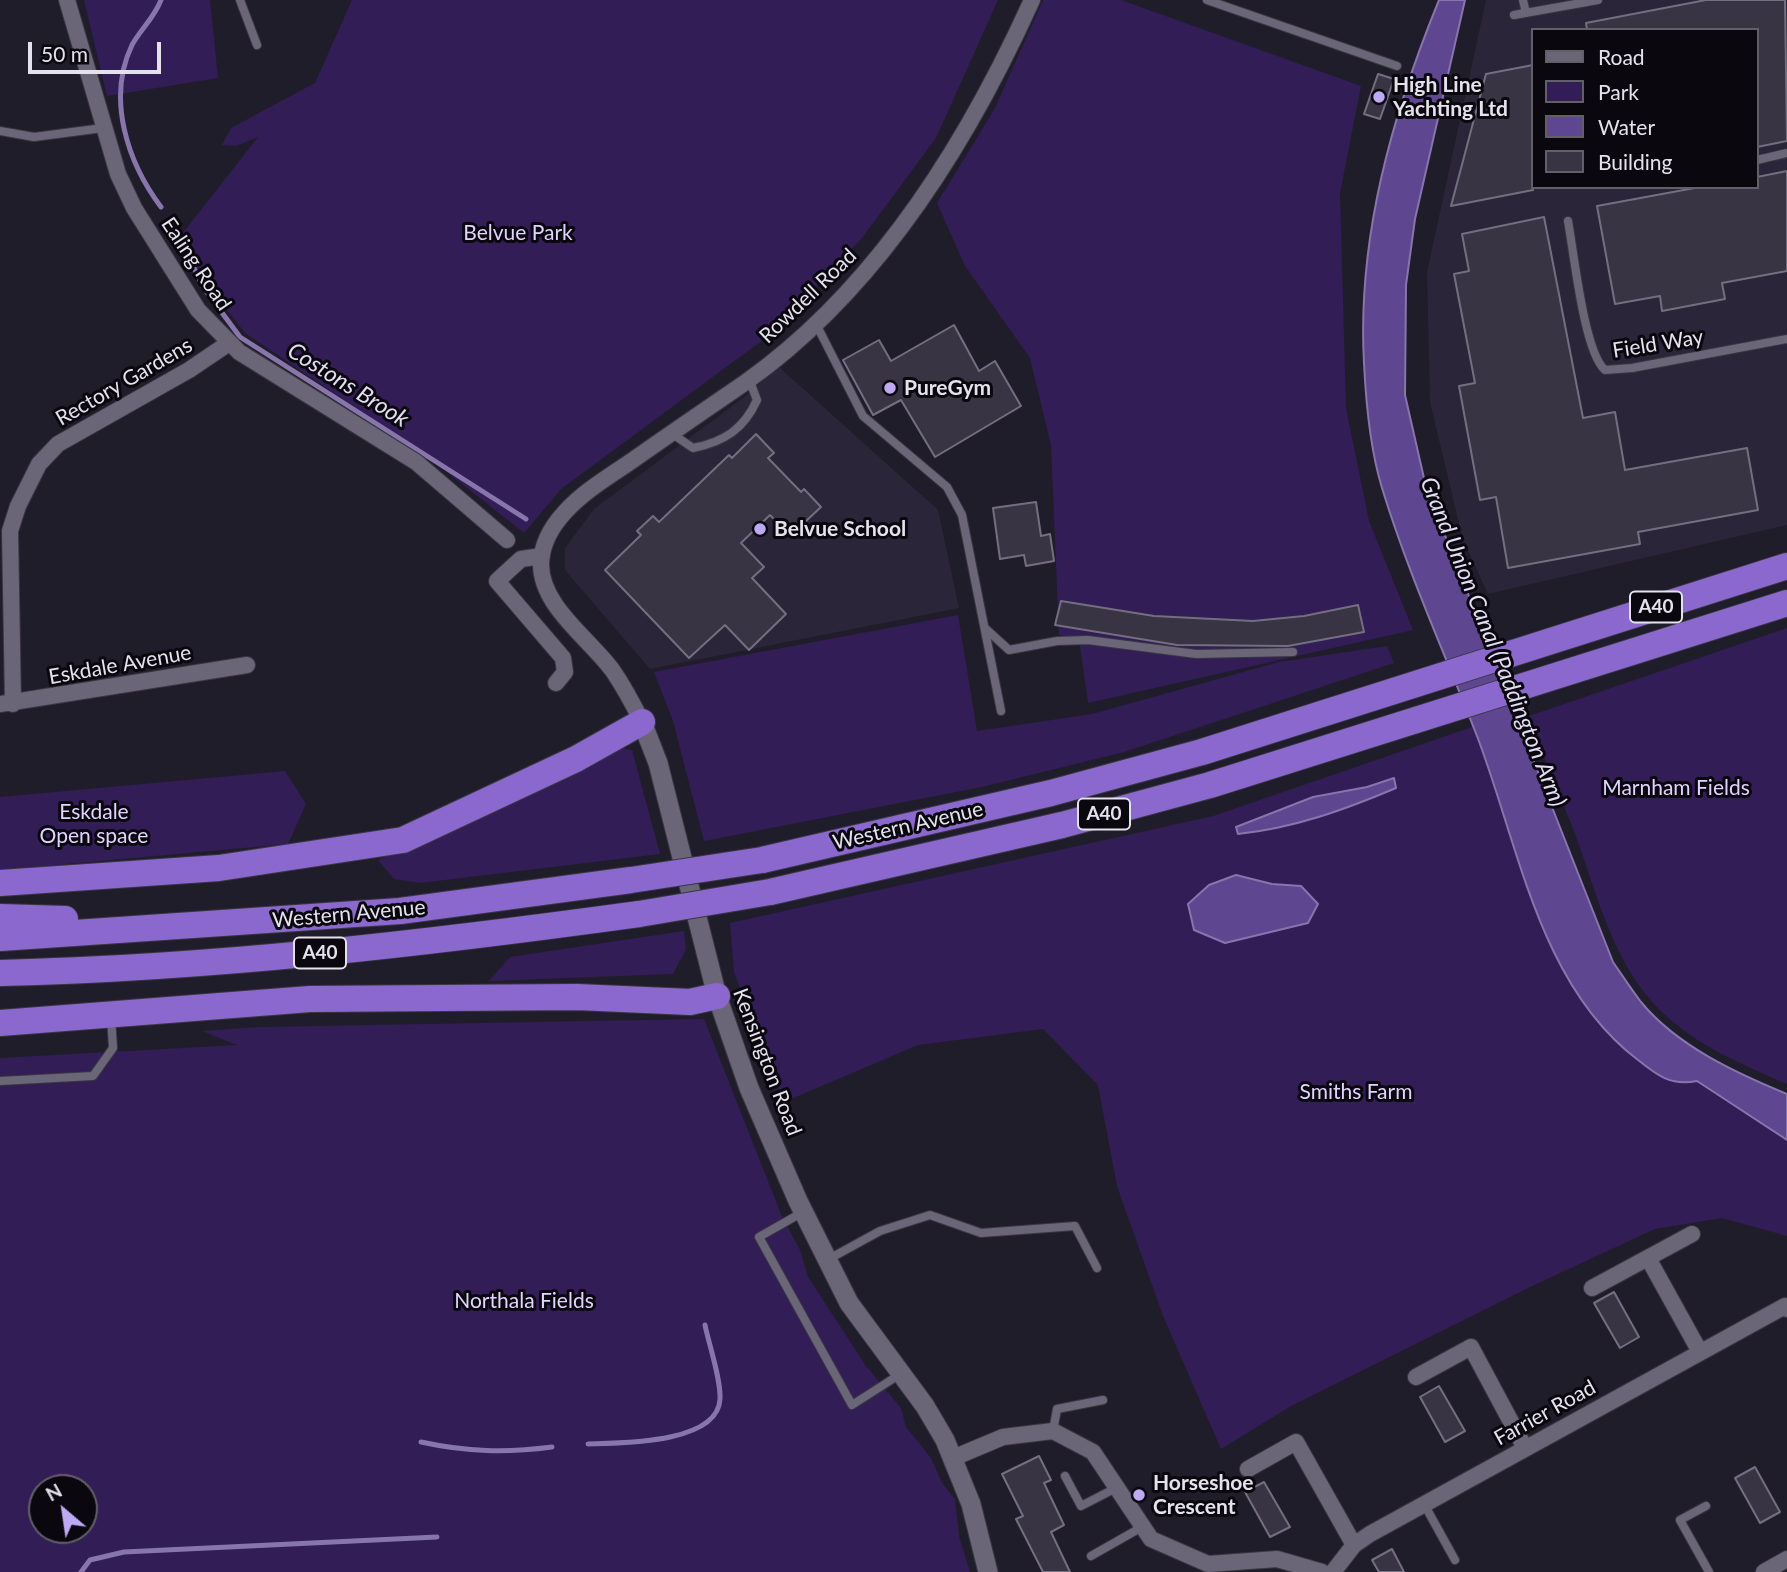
<!DOCTYPE html>
<html>
<head>
<meta charset="utf-8">
<style>
  body { margin:0 }
  #map { position:relative; width:1787px; height:1572px; overflow:hidden; background:#201d2a; font-family:Lato,sans-serif }
  canvas { display:block }
  .legend { position:absolute; left:1531px; top:28px; width:228px; height:161px; box-sizing:border-box; background:#0a080e; border:2px solid #615f67; margin:0; padding:9px 12px; list-style:none; font-size:21px; color:#e4e2ec }
  .legend li { display:flex; align-items:center; gap:14px; height:35px }
  .legend b { width:35px; border:2px solid #615f67 }
  .north { position:absolute; left:28px; top:1474px; width:70px; height:70px; box-sizing:border-box; background:#0a080e; border:2px solid #615f67; border-radius:50%; rotate:331deg; font-size:19px; font-weight:700; line-height:28px; text-align:center; color:#e4e2ec }
  .north::after { content:''; display:block; margin:auto; width:24px; height:32px; background:#bea9f4; clip-path:polygon(50% 0,100% 100%,50% 72%,0 100%) }
  .scale { position:absolute; left:28px; top:42px; width:133px; height:32px; box-sizing:border-box; border:4px solid #e4e2ec; border-top:0; padding-left:9px; font-size:21px; line-height:24px; white-space:nowrap; color:#e4e2ec; -webkit-text-stroke:5px #0a080e; paint-order:stroke }
</style>
</head>
<body>
<div id="map">
<canvas width="1787" height="1572"></canvas>
<ul class="legend">
<li><b style="height:9px;background:#6a6677"></b>Road</li>
<li><b style="height:19px;background:#321d56"></b>Park</li>
<li><b style="height:19px;background:#5f4690"></b>Water</li>
<li><b style="height:19px;background:#383443"></b>Building</li>
</ul>
<div class="north">N</div>
<div class="scale">50 m</div>
</div>
<script>
const c = document.querySelector('canvas').getContext('2d');
c.lineJoin = 'round';
function fill(path, color) { c.fillStyle = color; c.fill(path, 'evenodd'); }
function strokePath(path, color, width, dash) { c.strokeStyle = color; c.lineWidth = width; c.lineCap = dash ? 'butt' : 'round'; c.setLineDash(dash || []); c.stroke(path); }
function label(font, color, halo, rows, align = 'center') {
  c.font = font + ' Lato,sans-serif'; c.lineWidth = 6; c.setLineDash([]); c.textBaseline = 'middle'; c.strokeStyle = halo; c.fillStyle = color; for (const [text, x, y, turn = 0] of rows) {
    c.save(); c.translate(x, y); c.rotate((+turn || 0) * Math.PI / 180); c.textAlign = isNaN(turn) ? turn : align; if (halo) c.strokeText(text, 0, 0); c.fillText(text, 0, 0); c.restore();
  }
}
const built = new Path2D(`
  M1486 0H1787V525L1488 594 1463 540 1430 402 1427 272ZM1533 30H1757V187H1533Z
  M779 367 938 510 959 608 650 669 565 570V548L594 509 743 398Z`);
const green = new Path2D(`
  M84 0H210L218 78 107 96Z
  M352 0H998L936 138 862 238 775 331 561 489 524 533 423 453 245 333 175 243 258 137 236 146 222 145 231 128 315 83Z
  M1043 0H1121L1361 86 1340 193 1346 408 1369 521 1413 630 1088 703 1079 639 1059 635 1051 445 1030 358 965 266 937 203 994 110Z
  M958 615 977 731 1092 714 1279 662 1387 646 1394 663 1124 752 982 787 704 841 673 721 654 672Z
  M1787 628V1084C1743 1065 1697 1046 1662 1012 1613 966 1597 893 1574 831 1559 793 1542 755 1529 716Z
  M1481 724 1548 918 1707 1083 1787 1136V1236L1722 1218 1655 1229 1532 1286 1291 1406 1221 1449 1163 1316 1117 1186 1098 1085 1043 1029 918 1045 784 1102 734 972 730 923 1213 816Z
  M621 748 632 750 660 854 420 883 394 879 378 860Z
  M285 771 306 804 288 844 0 870V797Z
  M684 931 686 949 673 974 489 981 510 957Z
  M704 1019 781 1214 800 1250 808 1277 866 1366 901 1408 906 1427 931 1458 942 1483 955 1499 959 1536 970 1572H0V1058L237 1045 202 1031 260 1027ZM42 1488H84V1530H42Z`);
const water = new Path2D(`
  M1439 0H1465L1415 219 1406 285 1405 395 1426 487 1613 962C1622 975 1631 989 1641 1002 1677 1046 1736 1073 1787 1094V1140L1697 1081C1671 1086 1658 1076 1638 1060 1539 985 1519 846 1477 736 1445 654 1408 573 1382 488 1370 449 1366 404 1364 363 1357 238 1392 115 1439 0Z
  M1394 778 1396 788C1344 810 1294 828 1238 834L1236 827 1313 797 1367 787Z
  M1236 875 1272 884 1301 886 1318 904 1308 923 1225 943 1194 930 1188 904 1209 885Z`);
const stream = new Path2D(`
  M161 0C154 18 141 29 132 45 106 99 128 163 161 207
  M185 249 203 287 240 337 526 519
  M421 1442C467 1452 506 1453 552 1447
  M588 1444C620 1443 718 1444 720 1399 721 1379 709 1345 705 1325
  M81 1572 90 1560 124 1552 437 1537`);
const building = new Path2D(`
  M1706 0H1785L1787 141 1757 147V30H1587L1586 23Z
  M1533 65V190L1451 206 1486 74Z
  M1378 74 1394 79 1380 119 1364 114Z
  M1787 171V271L1722 283 1725 299 1662 311 1660 296 1615 304 1597 206 1700 187H1757V177Z
  M1544 217 1583 418 1615 412 1625 470 1747 448 1758 510 1638 532 1640 544 1508 568 1496 497 1480 500 1459 386 1475 383 1454 274 1469 271 1462 234Z
  M954 325 979 371 995 361 1021 406 935 457 901 400 873 415 843 360 879 340 891 361Z
  M756 434 774 453 768 458 801 492 804 489 821 507 790 536 770 515 741 543 764 567 752 578 786 614 749 650 725 625 689 658 605 570 641 535 637 531 653 516 659 522 729 455 732 458Z
  M1036 502 1041 536 1050 534 1054 561 1026 566 1024 555 1000 559 993 508Z
  M1061 601 1154 616 1253 621 1304 616 1358 605 1364 632 1288 646 1177 645 1055 625Z
  M1614 1292 1639 1337 1620 1348 1594 1303Z
  M1439 1386 1465 1431 1445 1442 1420 1397Z
  M1039 1456 1051 1480 1044 1483 1064 1525 1051 1532 1070 1572H1043L1016 1519 1023 1516 1002 1474Z
  M1755 1467 1780 1512 1760 1523 1735 1478Z
  M1264 1482 1290 1527 1270 1537 1245 1492Z
  M1392 1549 1404 1572H1379L1372 1560Z`);
const service = new Path2D(`
  M240 0 257 45
  M1207 0 1397 66
  M1523 0 1526 13
  M1514 15 1598 0
  M0 131 34 137 103 128
  M1757 160 1787 153
  M1568 221C1574 253 1584 352 1605 370L1632 368 1787 339
  M816 324 863 416 947 487 962 515 1001 711
  M671 433 693 448C724 442 744 429 757 400L749 379
  M986 629 1009 650 1057 641 1088 640 1196 654 1293 652
  M0 1081 93 1076 113 1048 111 1017
  M803 1212 759 1237 852 1405 902 1373
  M827 1260 880 1231 930 1215 981 1233 1075 1226 1097 1268
  M1053 1431 1057 1409 1103 1400
  M1065 1476 1081 1506 1116 1488
  M1424 1504 1455 1560
  M1706 1506 1680 1520 1709 1572
  M1091 1556 1142 1527`);
const minor = new Path2D(`
  M67 0 118 174 134 208 198 310 239 352 416 462 507 540
  M542 556 521 559 497 581 563 658 565 672 556 683
  M0 704 247 665
  M13 704 10 531 18 506 39 464 58 444 189 370 229 343
  M642 722C633 704 624 687 613 671 590 639 540 606 541 563 542 543 552 526 565 512 584 491 610 476 633 460 670 434 708 408 746 382 877 289 967 144 1032 0
  M1648 1258 1700 1352
  M1592 1288 1692 1234
  M1416 1377 1471 1347 1525 1448
  M953 1458 1003 1437 1053 1431 1093 1452 1151 1539 1208 1564 1277 1559 1322 1572
  M1248 1469 1296 1442 1354 1545
  M1333 1572 1354 1545 1370 1534 1785 1306 1787 1309
  M1764 1572 1787 1559`);
const tertiary = new Path2D(`
  M642 722 658 763 717 996 749 1088 798 1201 849 1303 925 1406 945 1440 971 1504 988 1572`);
const trunk = new Path2D(`
  M762 860 1051 793 1202 752 1787 566
  M0 883 219 868 403 840 576 759 642 722
  M770 892 1062 825 1210 785 1787 603
  M0 917 65 919
  M0 938 400 911 631 880
  M0 973C215 968 427 943 639 914
  M0 1023 310 999 577 997 690 1002 717 996`);
const trunkBridge = new Path2D(`
  M631 880 762 860
  M639 914 770 892`);
const markers = [
  [1379,97,7,"#bea9f4"],
  [890,388,7,"#bea9f4"],
  [760,529,7,"#bea9f4"],
  [1139,1495,7,"#bea9f4"]
];
const shields = [
  [1656,607,52],
  [1104,814,52],
  [320,953,52]
];
const shieldNames = [
  ["A40",1656,607],
  ["A40",1104,814],
  ["A40",320,953]
];
const poiNames = [
  ["High Line",1393,85],
  ["Yachting Ltd",1393,109],
  ["PureGym",904,388],
  ["Belvue School",774,529],
  ["Horseshoe",1153,1483],
  ["Crescent",1153,1507]
];
const parkNames = [
  ["Belvue Park",518,233],
  ["Marnham Fields",1676,788],
  ["Eskdale",94,812],
  ["Open space",94,836],
  ["Smiths Farm",1356,1092],
  ["Northala Fields",524,1301]
];
const streetNames = [
  ["Ealing Road",196,264,56],
  ["Rowdell Road",808,296,-44],
  ["Field Way",1658,344,-9],
  ["Rectory Gardens",124,382,-30],
  ["Eskdale Avenue",120,665,-10],
  ["Western Avenue",908,826,-13],
  ["Western Avenue",349,914,-5],
  ["Kensington Road",767,1062,69],
  ["Farrier Road",1545,1413,-29]
];
const waterNames = [
  ["Costons Brook",348,385,32],
  ["Grand Union Canal (Paddington Arm)",1493,642,68]
];
fill(built, '#2a2538');
fill(green, '#321d56');
fill(water, '#5f4690');
strokePath(water, '#8775ac', 2);
strokePath(stream, '#8775ac', 5);
fill(building, '#383443');
strokePath(building, '#736f80', 2);
strokePath(service, '#3a3743', 10);
strokePath(minor, '#3a3743', 18);
strokePath(tertiary, '#3a3743', 21);
strokePath(trunk, '#3a3743', 28);
strokePath(service, '#6a6677', 8);
strokePath(minor, '#6a6677', 16);
strokePath(tertiary, '#6a6677', 19);
strokePath(trunk, '#8b68ce', 26);
strokePath(trunkBridge, '#3a3743', 28, []);
strokePath(trunkBridge, '#8b68ce', 26);
for (const [x, y, r, color] of markers) { const dot = new Path2D(); dot.arc(x, y, r, 0, 2 * Math.PI); c.fillStyle = color; c.fill(dot); strokePath(dot, '#0a080e', 2.5); }
for (const [x, y, w] of shields) { const box = new Path2D(); box.roundRect(x - w / 2, y - 15.5, w, 31, 5); c.fillStyle = '#0a080e'; c.fill(box); strokePath(box, '#e4e2ec', 2); }
label('bold 19px', '#e4e2ec', null, shieldNames);
label('bold 21px', '#e4e2ec', '#0a080e', poiNames, 'left');
label('21px', '#dfd4ff', '#0a080e', parkNames);
label('21px', '#e4e2ec', '#0a080e', streetNames);
label('italic 23px', '#e2ddf2', '#0a080e', waterNames);
</script>
</body>
</html>
